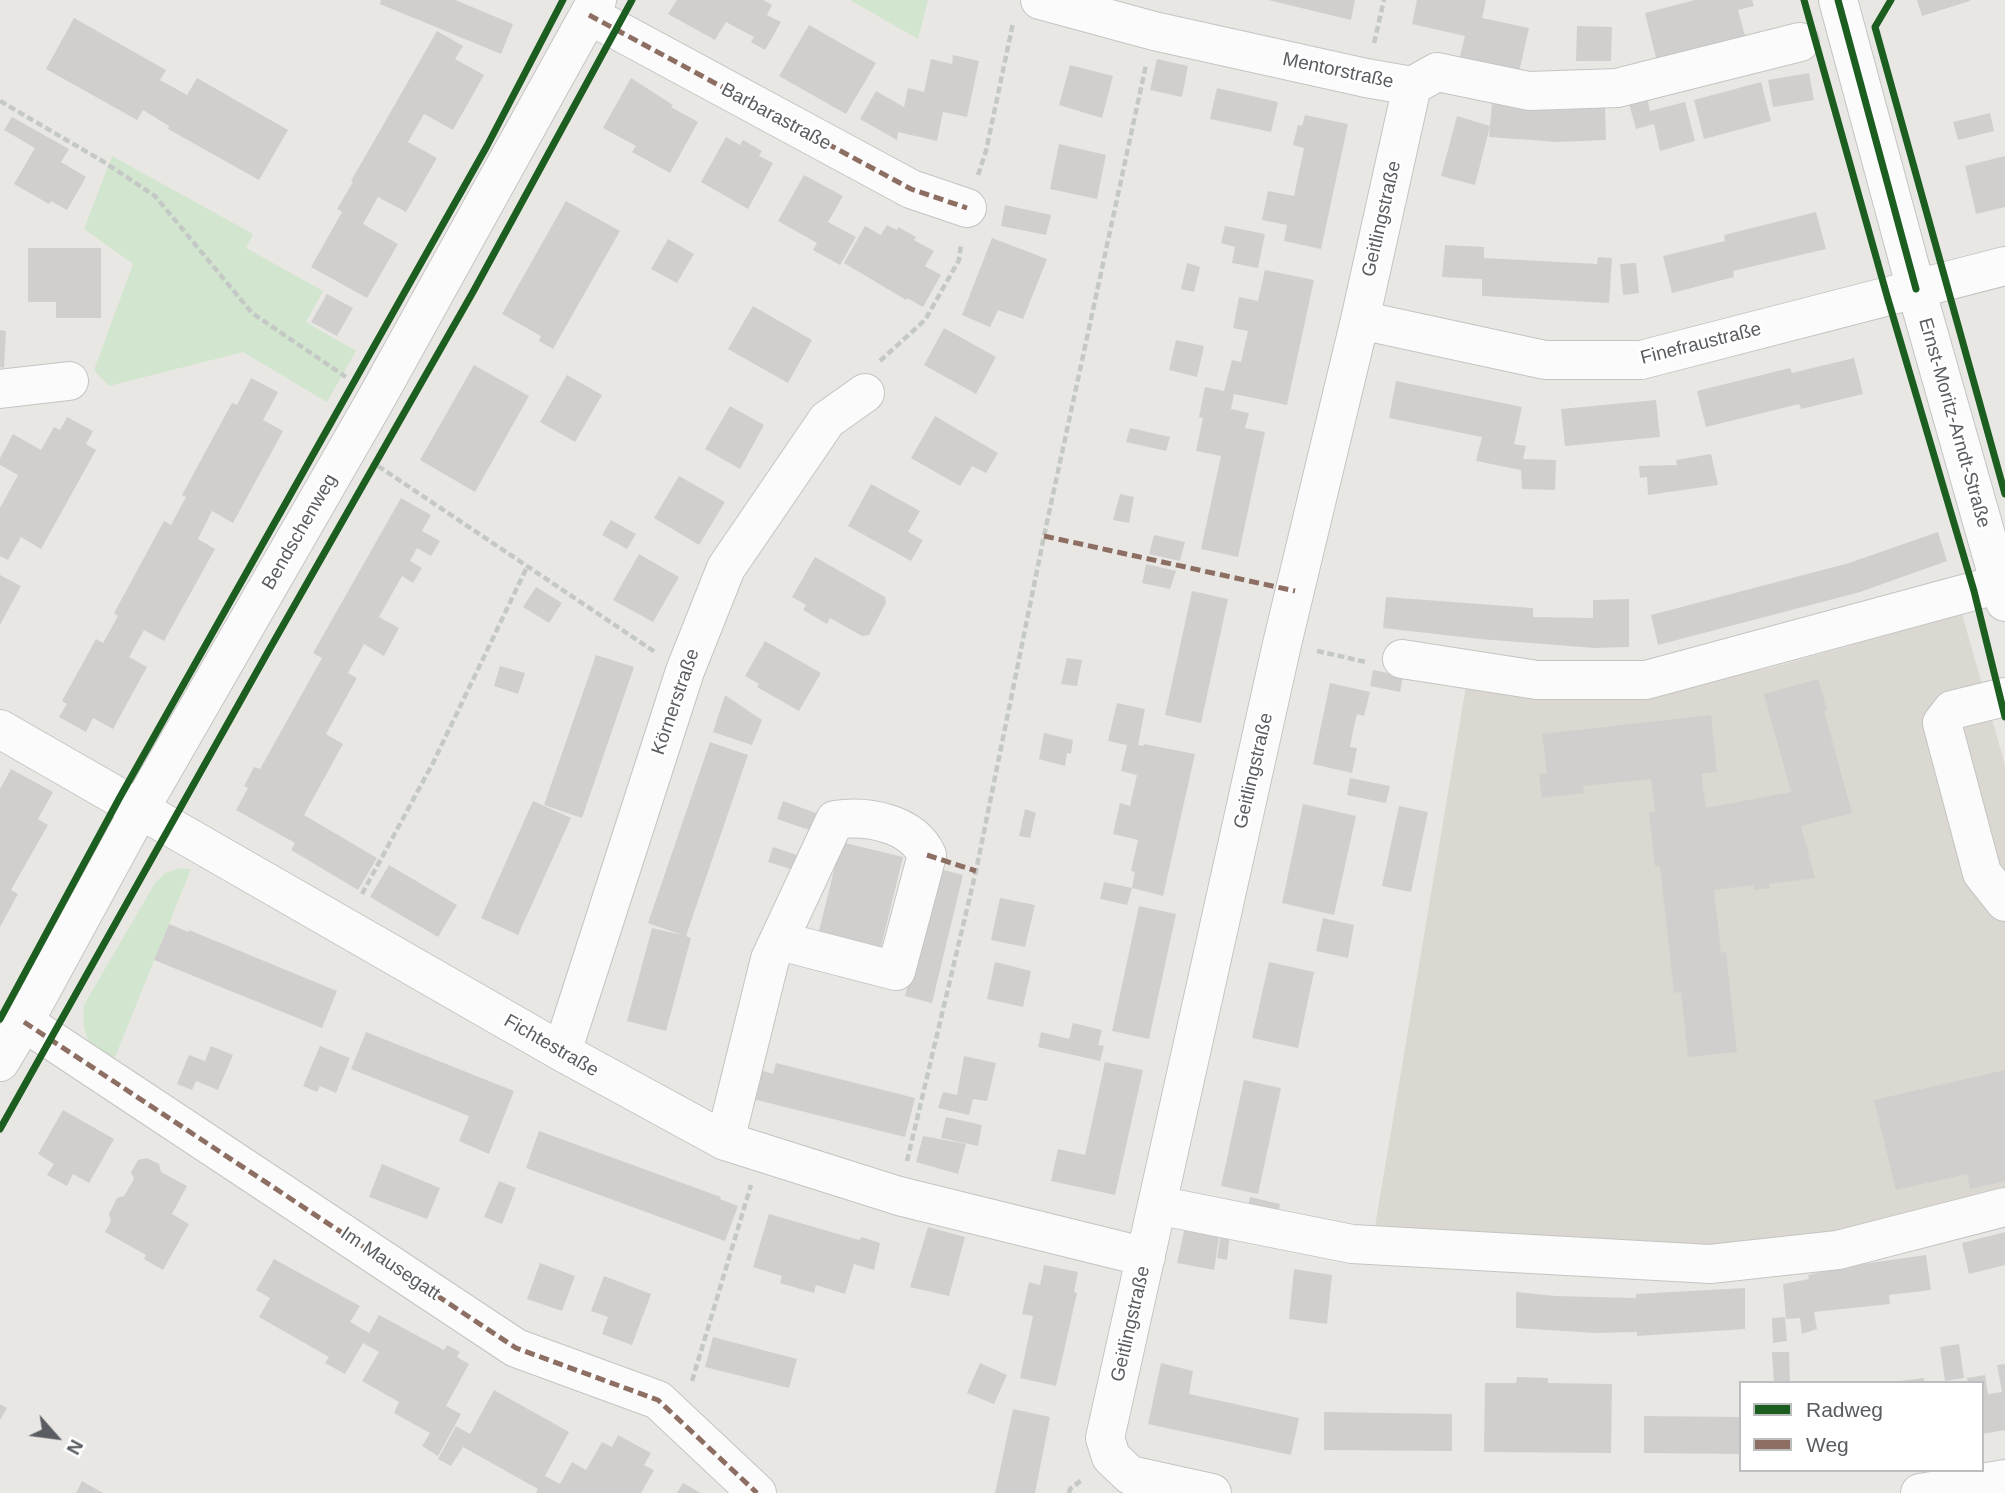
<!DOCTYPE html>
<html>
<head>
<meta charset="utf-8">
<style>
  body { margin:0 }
  #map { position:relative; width:2005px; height:1493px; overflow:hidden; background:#e9e7e3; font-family:Helvetica,sans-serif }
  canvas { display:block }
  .legend { position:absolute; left:1739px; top:1381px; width:245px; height:91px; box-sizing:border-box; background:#fff; border:2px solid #bdbec0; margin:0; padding:9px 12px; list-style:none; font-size:21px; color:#595d61 }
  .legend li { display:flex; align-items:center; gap:14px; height:35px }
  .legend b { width:35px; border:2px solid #bdbec0 }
  .north { position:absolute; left:21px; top:1402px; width:70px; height:70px; -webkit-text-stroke:5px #fff; paint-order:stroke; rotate:118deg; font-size:19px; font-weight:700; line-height:28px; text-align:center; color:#595d61 }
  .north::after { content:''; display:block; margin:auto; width:24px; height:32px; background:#595d61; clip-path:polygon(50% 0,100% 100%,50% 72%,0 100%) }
</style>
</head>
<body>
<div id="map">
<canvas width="2005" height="1493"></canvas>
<ul class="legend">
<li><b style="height:9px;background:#1b5e20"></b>Radweg</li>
<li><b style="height:9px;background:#8d6e63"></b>Weg</li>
</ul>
<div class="north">N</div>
</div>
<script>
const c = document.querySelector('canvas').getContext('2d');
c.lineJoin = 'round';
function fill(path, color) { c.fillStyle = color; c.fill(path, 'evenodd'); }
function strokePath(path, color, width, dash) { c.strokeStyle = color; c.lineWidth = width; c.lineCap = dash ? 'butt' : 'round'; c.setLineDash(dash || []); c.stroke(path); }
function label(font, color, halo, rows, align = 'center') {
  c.font = font + ' Helvetica,sans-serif'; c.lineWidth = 5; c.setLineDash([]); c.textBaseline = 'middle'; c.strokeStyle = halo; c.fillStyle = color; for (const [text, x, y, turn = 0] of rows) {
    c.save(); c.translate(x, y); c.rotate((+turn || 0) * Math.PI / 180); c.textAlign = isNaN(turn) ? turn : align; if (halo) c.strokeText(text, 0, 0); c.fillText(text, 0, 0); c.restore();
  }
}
const education = new Path2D(`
  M1962 614 2005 765V1197L1753 1248 1373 1238 1466 686 1651 691 1770 668Z`);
const green = new Path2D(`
  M850 0H928L918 39Z
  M112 156 253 234 246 248 323 291 306 322 356 351 327 402 243 352 109 386 94 370 133 264 84 229Z
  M180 868 191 869 113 1062C88 1046 81 1036 84 1005L155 883 165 873Z`);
const building = new Path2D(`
  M381 0H455L513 24 501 54 380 4Z
  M677 0H763L772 5 767 15 781 22 765 50 751 42 754 37 726 22 715 40 668 14Z
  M1268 0H1355L1351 20Z
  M1417 0H1486L1482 18 1529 28 1519 72 1459 60 1465 36 1412 24Z
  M1695 0H1752L1754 6 1738 10 1746 39 1657 62 1645 13Z
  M1917 0H1970V1L1922 16Z
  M74 18 166 70 160 80 187 95 197 78 288 130 259 180 168 129 169 126 143 110 137 120 46 69Z
  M809 25 876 63 846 114 779 76Z
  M1577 26 1612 27 1611 61H1576Z
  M437 31 463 46 455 59 484 75 453 130 424 114 408 142 437 158 406 212 378 197 363 224 398 244 367 298 311 267 342 212 337 209 353 182 351 181Z
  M953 55 979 61 967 117 943 112 937 141 898 132 897 140 860 119 876 91 904 107 908 88 924 92 931 59 952 64Z
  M1157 59 1188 66 1182 97 1150 90Z
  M1070 65 1113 76 1102 118 1059 105Z
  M1809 73 1814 100 1773 107 1768 80Z
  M631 78 673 105 671 107 698 122 670 173 632 152 636 146 603 128Z
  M1761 82 1771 121 1704 139 1694 100Z
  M1217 88 1278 102 1271 132 1210 119Z
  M1647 96 1650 111 1685 102 1695 141 1660 151 1654 124 1636 129 1628 100Z
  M1492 104 1560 110 1605 107 1606 140 1558 142 1489 137 1490 126 1475 185 1441 176 1457 116 1490 126Z
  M1990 113 1994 131 1958 140 1953 122Z
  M1305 115 1348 124 1321 249 1284 241 1287 225 1262 220 1268 191 1294 196 1304 148 1293 145 1298 125 1302 126Z
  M12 117 69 149 61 162 86 177 67 210 51 201 49 204 14 184 35 148 4 130Z
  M726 137 740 145 743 140 762 151 759 156 773 163 748 209 701 182Z
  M1059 144 1106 155 1097 199 1050 189Z
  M2005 156V207L1976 214 1965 166Z
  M804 175 843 196 828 222 856 237 840 265 813 250 817 243 778 221Z
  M566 201 620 231 553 349 539 341 541 336 502 314Z
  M1005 205 1051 215 1046 235 1001 226Z
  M1816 212 1826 249 1733 271 1734 277 1672 293 1663 256 1725 241 1724 235Z
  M887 225 897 230 898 227 916 237 914 240 934 251 925 266 941 275 923 307 907 298 906 300 844 263 865 226 881 235Z
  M1225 226 1265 234 1258 268 1232 263 1235 247 1221 243Z
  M992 238 1047 259 1023 319 998 310 990 327 962 315Z
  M668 239 694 254 677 283 651 269Z
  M1445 245 1484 247V258L1597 264 1598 257 1612 258 1609 303 1482 296V279L1442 277Z
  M28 248H101V318H56V302H28Z
  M1187 263 1200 267 1194 292 1181 289Z
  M1636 263 1639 293 1623 295 1620 264Z
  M1265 270 1314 280 1287 405 1234 394 1231 409 1249 413 1245 428 1265 432 1238 557 1201 549 1221 456 1196 451 1203 418 1199 417 1205 387 1224 391 1232 360 1241 362 1248 331 1233 328 1239 297 1258 301Z
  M327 294 353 308 337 336 311 322Z
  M753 306 812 340 788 383 728 349Z
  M944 328 996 357 976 394 924 365Z
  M0 330 6 331 4 368 0 367Z
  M1176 340 1204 346 1197 377 1169 370Z
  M1854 358 1863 394 1801 409 1799 404 1706 427 1697 391 1790 368 1792 373Z
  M474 365 529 396 475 492 420 460Z
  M567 375 602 395 575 442 540 422Z
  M251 378 278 392 263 420 283 431 233 523 212 511 198 539 215 549 164 641 144 630 129 657 147 667 113 729 93 718 86 732 59 717 67 704 62 701 96 639 103 643 118 616 114 613 164 521 171 525 186 497 182 495 215 434 232 403 237 405Z
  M1396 381 1522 407 1514 444 1526 446 1523 459 1556 460 1555 490 1522 489 1521 470 1476 461 1482 437 1389 418Z
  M1656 400 1660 437 1565 446 1561 409Z
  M730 406 764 425 740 469 705 449Z
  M935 416 998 453 986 473 972 466 960 486 911 458Z
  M67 417 93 431 86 444 96 450 41 549 21 537 8 560 0 556V508L18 475 0 465V458L13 434 41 450 54 427 60 430Z
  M1130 428 1170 437 1166 451 1126 442Z
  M1711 454 1718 485 1648 495 1647 477 1640 478 1639 466 1677 465 1676 460Z
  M679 476 725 502 699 545 654 518Z
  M871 484 920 511 908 532 923 540 911 561 848 526Z
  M1120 494 1134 497 1129 523 1113 520Z
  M401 498 431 515 422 531 440 541 431 556 417 548 410 561 422 568 413 583 402 576 379 617 399 628 384 656 364 644 348 673 357 678 326 734 343 744 304 815 377 858 358 890 291 850 295 843 236 810 248 788 244 786 254 767 260 769 322 658 313 653Z
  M611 520 636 534 627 549 602 535Z
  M1938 532 1947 561 1860 592 1658 645 1651 615 1849 563Z
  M1154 535 1185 542 1180 561 1149 554Z
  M639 554 679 577 653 622 613 600Z
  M815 557 885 597 886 603 869 635 862 636 830 618 827 624 803 610 806 605 792 597Z
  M1146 564 1176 571 1170 589 1142 583Z
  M0 575 21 586 0 625Z
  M536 587 562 603 549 623 523 607Z
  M1192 591 1228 599 1201 723 1165 715Z
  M1386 597 1533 608V617L1593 618V600L1629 599V647L1594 648 1480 639 1383 628Z
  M765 641 821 673 799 711 757 687 759 684 745 676Z
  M596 655 634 667 582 818 544 805Z
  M1067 658 1082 660 1077 686 1061 684Z
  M500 666 525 673 518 694 494 686Z
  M1373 670 1403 676 1400 692 1370 686Z
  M1818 679 1827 710 1824 711 1852 813 1801 826 1815 878 1769 884 1770 888 1754 890 1753 885 1714 890 1721 953 1726 952 1737 1052 1688 1057 1681 992 1674 993 1660 866H1655L1649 812H1655L1651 779 1583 786 1584 793 1542 798 1539 774 1547 773 1542 734 1711 715 1717 772 1701 774 1706 808 1791 792 1764 694Z
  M1330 683 1370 692 1364 716 1357 714 1353 731 1350 747 1357 748 1352 773 1313 764Z
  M725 695 762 720 752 745 713 732Z
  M1117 703 1145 709 1138 745 1143 746 1144 744 1195 754 1163 896 1132 888 1135 872 1131 871 1138 840 1113 834 1120 803 1130 806 1137 775 1121 771 1127 745 1108 741Z
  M1044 733 1073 740 1071 754 1067 753 1065 766 1039 759Z
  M710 742 748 755 686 936 691 938 666 1031 627 1021 652 928 682 935 648 923Z
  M11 769 53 792 38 819 48 825 11 890 18 894 0 927V789Z
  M1350 778 1390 786 1386 803 1347 795Z
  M533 801 571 818 518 935 481 918Z
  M783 801 821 815 815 832 777 819Z
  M1303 804 1356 816 1334 915 1282 903Z
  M1399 806 1428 812 1411 892 1382 886Z
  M1025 809 1036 813 1030 838 1019 836Z
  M841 842 903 857 880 951 818 935Z
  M773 847 803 857 797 871 768 862Z
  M389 865 457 905 438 937 370 897Z
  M936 868 963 875 932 1003 905 996Z
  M1104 882 1132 888 1127 905 1100 899Z
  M1000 898 1035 905 1025 947 991 940Z
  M1139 906 1176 914 1149 1039 1112 1031Z
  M1323 918 1354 925 1348 958 1316 951Z
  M169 924 189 932V930L337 991 322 1028 154 960Z
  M995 962 1031 971 1023 1007 987 999Z
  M1269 962 1314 972 1298 1048 1252 1038Z
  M1073 1023 1102 1030 1098 1045 1104 1046 1100 1061 1038 1047 1041 1032 1069 1039Z
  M366 1032 514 1091 489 1154 459 1141 469 1116 351 1069Z
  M211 1046 233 1055 218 1090 196 1081 192 1090 177 1084 189 1055 205 1061Z
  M320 1046 350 1058 336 1093 320 1086 317 1092 303 1086Z
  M964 1056 996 1063 987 1101 973 1099 969 1115 938 1108 943 1092 957 1095Z
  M1105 1062 1143 1070 1115 1195 1051 1181 1058 1149 1085 1155Z
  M776 1063 915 1098 905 1137 749 1098 757 1069 773 1074Z
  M2005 1070V1181L1970 1189 1967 1174 1896 1190 1874 1100Z
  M1244 1080 1281 1088 1258 1194 1221 1186Z
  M63 1110 114 1139 89 1183 73 1174 67 1186 47 1175 54 1164 38 1154Z
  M946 1117 982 1125 978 1146 941 1138Z
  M539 1131 721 1197 720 1199 738 1206 725 1241 526 1168Z
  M923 1136 966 1144 958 1174 916 1162Z
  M147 1158 159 1164 161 1172 187 1186 172 1214 189 1224 163 1270 144 1259 146 1255 105 1232 111 1221 109 1214 117 1198 124 1196 134 1179 131 1172 138 1160Z
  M382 1164 440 1188 427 1219 369 1197Z
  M499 1181 516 1188 502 1224 484 1217Z
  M1250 1197 1280 1204 1277 1220 1246 1214Z
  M769 1214 859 1240 862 1237 880 1243 874 1270 854 1264 845 1294 816 1285 814 1293 780 1283 782 1276 753 1267Z
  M1187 1218 1221 1225 1214 1270 1177 1263Z
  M928 1227 965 1237 949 1296 910 1287Z
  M2005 1232V1265L1969 1274 1962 1243Z
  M1221 1233 1230 1234 1227 1260 1217 1258Z
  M1926 1255 1931 1290 1889 1295 1890 1304 1814 1312 1817 1329 1802 1334 1800 1318 1786 1319 1783 1284 1809 1279 1808 1275 1848 1266Z
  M274 1259 360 1306 350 1322 369 1333 379 1315 444 1350 447 1345 460 1352 457 1357 469 1364 446 1406 461 1414 438 1456 422 1446 430 1433 394 1413 399 1402 362 1381 379 1352 363 1343 345 1374 325 1363 329 1357 259 1317 270 1298 256 1290Z
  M540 1263 575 1276 562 1311 527 1299Z
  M1044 1265 1078 1272 1074 1292 1077 1293 1056 1386 1020 1378 1033 1316 1022 1314 1029 1282 1040 1285Z
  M1294 1269 1332 1275 1327 1324 1289 1319Z
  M604 1276 651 1294 632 1345 602 1334 608 1317 591 1311Z
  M1745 1288V1329L1637 1336V1332L1596 1333 1516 1328V1292L1556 1296 1636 1298V1294Z
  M1785 1317 1787 1341 1773 1343 1772 1318Z
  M713 1337 797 1359 789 1388 705 1367Z
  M1959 1344 1964 1378 1945 1381 1940 1347Z
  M1772 1352H1789L1790 1381 1774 1383Z
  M980 1363 1007 1375 994 1404 967 1393Z
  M1161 1363 1193 1371 1189 1394 1299 1418 1291 1455 1148 1424Z
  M2005 1364V1430L1982 1434V1383H1968L1967 1378 1985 1375 1988 1394 2002 1392 1997 1365Z
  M1517 1377 1548 1378V1383L1612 1384 1611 1453 1484 1452 1485 1383H1516Z
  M1924 1378V1383H1900V1381Z
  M494 1390 569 1432 545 1476 560 1484 572 1462 586 1470 602 1442 612 1447 618 1435 651 1453 644 1465 654 1470 641 1493H536L538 1489 463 1447 451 1466 438 1459 456 1426 470 1434Z
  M0 1404 7 1408 0 1420Z
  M1013 1409 1050 1417 1035 1493H995Z
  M1324 1412 1452 1414V1451L1324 1450Z
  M1644 1416 1741 1417V1454L1644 1453Z
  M82 1481 103 1493H76Z
  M683 1483 701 1493H677Z`);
const path = new Path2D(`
  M1374 43 1384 0
  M0 101 104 162 155 196 252 313 346 377
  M978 175 986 151 1013 23
  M880 361 925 320 959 260 961 244
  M378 466 655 652
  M1317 651 1366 662
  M362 894 433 763 527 567
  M907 1161 976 871 1044 536 1146 65
  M692 1381 751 1185
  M1069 1493 1070 1489 1083 1479`);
const minor = new Path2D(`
  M1040 0 1154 31 1366 78 1412 86 1437 72 1529 91 1617 88 1800 42
  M1838 0 1916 289 2005 602
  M589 15 911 189 967 208
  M1360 320 1545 360H1641L2005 266
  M0 389 69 381
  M1402 659 1537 680H1646L2000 584
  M2005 697 1952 710 1942 723 1982 873 2005 902
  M0 729 562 1052 725 1141 899 1196 1146 1257
  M24 1022 516 1348 658 1400 757 1493
  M562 1052 685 671 726 568 827 420 865 393
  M0 1062 24 1022 140 809 376 399 597 0
  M725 1141 770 959 835 820C867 815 912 823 927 855L896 971 780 941
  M1157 1205 1352 1244 1710 1264 1838 1250 2005 1207
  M1212 1493 1130 1475 1111 1457 1105 1438 1282 644 1360 320 1412 86
  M1920 1493 2005 1479`);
const quiet = new Path2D(`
  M589 15 911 189 967 208
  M1044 536 1295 591
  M927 855 976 871
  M24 1022 516 1348 658 1400 757 1493`);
const cycleway = new Path2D(`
  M1804 0 1887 296 1974 591 2005 717
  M1838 0 1916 289
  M1891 0 1875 27 2005 494
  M0 1019 120 797 487 146 563 0
  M0 1129 269 650 473 292 632 0`);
const streetNames = [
  ["Mentorstraße",1338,71,12],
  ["Barbarastraße",776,117,28],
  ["Geitlingstraße",1382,219,-77],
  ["Finefraustraße",1701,344,-14],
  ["Ernst-Moritz-Arndt-Straße",1954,423,74],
  ["Bendschenweg",300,532,-60],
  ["Körnerstraße",676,702,-71],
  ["Geitlingstraße",1254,771,-77],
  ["Fichtestraße",551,1046,30],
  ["Im Mausegatt",390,1264,34],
  ["Geitlingstraße",1131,1324,-77]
];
fill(education, '#dbd8d2');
fill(green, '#d2e5ce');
fill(building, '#d1cfcd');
strokePath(minor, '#c4c4c3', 40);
strokePath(path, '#c4c9c6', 4.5, [7, 3.5]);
strokePath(minor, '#fcfbfb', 38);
strokePath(quiet, '#8d6e63', 5, [10, 5]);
strokePath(cycleway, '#1b5e20', 7);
label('19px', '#595d61', '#fff', streetNames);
</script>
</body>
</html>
